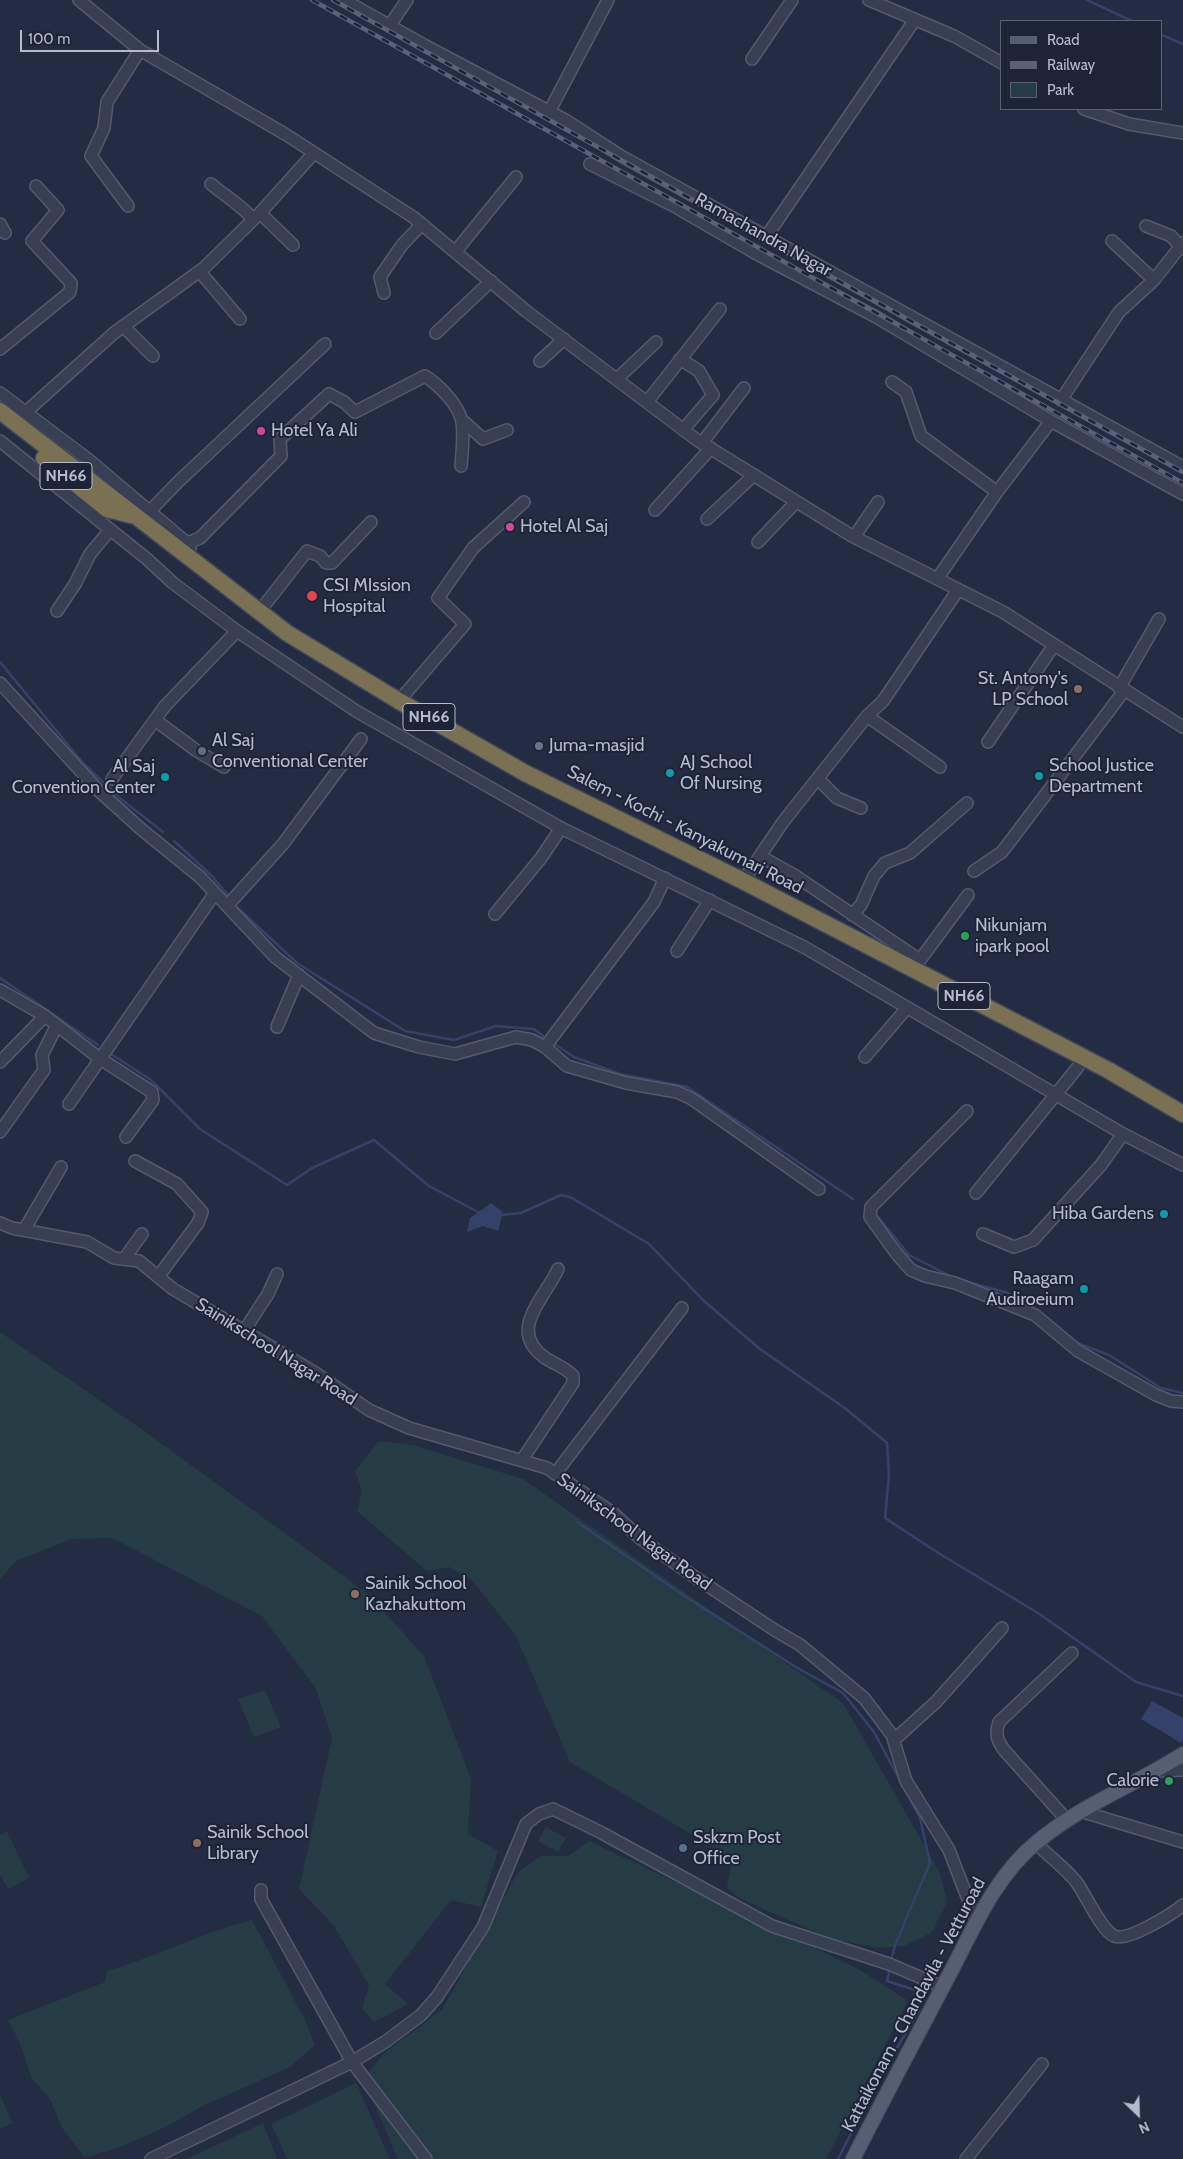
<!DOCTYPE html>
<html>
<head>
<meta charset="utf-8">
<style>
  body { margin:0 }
  #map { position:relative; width:1183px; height:2159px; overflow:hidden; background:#232c43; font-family:Cabin,sans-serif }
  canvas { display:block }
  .legend { position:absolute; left:1000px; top:20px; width:162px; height:90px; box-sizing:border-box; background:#1d2438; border:1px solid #5a6074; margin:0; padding:6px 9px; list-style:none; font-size:15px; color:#b5bacd }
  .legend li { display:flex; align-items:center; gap:10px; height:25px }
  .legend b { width:25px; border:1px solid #5a6074 }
  .north { position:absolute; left:1113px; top:2089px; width:50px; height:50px; -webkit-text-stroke:4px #1d2438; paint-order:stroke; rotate:156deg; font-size:14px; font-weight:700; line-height:20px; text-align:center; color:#b5bacd }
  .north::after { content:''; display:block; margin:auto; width:18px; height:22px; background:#b5bacd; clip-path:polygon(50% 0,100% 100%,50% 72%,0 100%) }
  .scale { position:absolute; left:20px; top:30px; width:139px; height:22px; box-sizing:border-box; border:2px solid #b5bacd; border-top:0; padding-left:6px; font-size:15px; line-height:18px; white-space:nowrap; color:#b5bacd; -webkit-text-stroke:4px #1d2438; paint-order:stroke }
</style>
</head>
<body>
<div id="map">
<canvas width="1183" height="2159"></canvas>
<ul class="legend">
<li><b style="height:6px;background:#565e73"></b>Road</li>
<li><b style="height:6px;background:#59627a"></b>Railway</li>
<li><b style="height:14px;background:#253c44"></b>Park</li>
</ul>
<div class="north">N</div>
<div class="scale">100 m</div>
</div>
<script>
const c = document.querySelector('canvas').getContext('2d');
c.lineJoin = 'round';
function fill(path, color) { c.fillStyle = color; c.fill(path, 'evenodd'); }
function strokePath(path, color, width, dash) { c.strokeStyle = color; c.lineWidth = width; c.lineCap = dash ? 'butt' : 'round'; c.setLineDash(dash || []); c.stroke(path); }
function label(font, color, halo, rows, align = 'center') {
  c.font = font + ' Cabin,sans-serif'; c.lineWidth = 4; c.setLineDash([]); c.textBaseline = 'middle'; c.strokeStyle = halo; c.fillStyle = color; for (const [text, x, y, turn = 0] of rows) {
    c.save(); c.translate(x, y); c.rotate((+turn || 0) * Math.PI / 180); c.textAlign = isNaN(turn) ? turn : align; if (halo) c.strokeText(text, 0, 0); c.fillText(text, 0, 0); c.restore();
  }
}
const green = new Path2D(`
  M0 1332 133 1423 367 1593 424 1656 471 1779 468 1834 498 1851 481 1907 451 1900 385 1984 408 2004 374 2022 362 2008 369 1985 334 1926 299 1889 332 1738 316 1689 262 1616 112 1538 72 1539 16 1561 0 1579Z
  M379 1441 413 1445 523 1479 843 1703 940 1873 947 1902 931 1933 904 1946 879 1948 831 1939 739 1898 727 1887 731 1866 729 1857 570 1762 516 1636 472 1580 449 1567 427 1571 357 1511 362 1491 355 1471Z
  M265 1690 281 1727 254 1737 238 1699Z
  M546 1827 566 1838 558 1852 538 1841Z
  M7 1831 29 1878 8 1889 0 1874V1835Z
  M589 1841 857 1968 908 2001 826 2159H398L371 2096 368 2073 384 2053 442 2010 518 1872 541 1856H568Z
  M252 1920 305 2020 315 2045 290 2067 205 2105 163 2128 123 2146 85 2158 62 2128 50 2099 32 2079 20 2043 8 2020 105 1982 108 1971C157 1956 203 1932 252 1920Z
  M356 2083 390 2159H287L271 2124Z
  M0 2095 13 2123 0 2129Z
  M263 2123 277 2159H187Z`);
const water = new Path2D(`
  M491 1203 503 1212 498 1231 483 1226 467 1232 470 1218Z
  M1152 1701 1183 1718V1739L1181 1743 1141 1719Z`);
const stream = new Path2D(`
  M1087 0 1132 21
  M1162 35 1183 44
  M0 662 83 763 121 799 163 832
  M174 841 212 876 228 895
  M237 907 297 963 405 1031 454 1040 496 1026 534 1029 543 1036
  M0 978 98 1045
  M556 1045 574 1057 620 1074 687 1087 853 1199
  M111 1054 151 1080 200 1129 287 1185 312 1168 374 1140 429 1186 480 1213
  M875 1213 909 1255 952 1277
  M501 1215 521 1213 561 1195 572 1198 649 1244 704 1301 760 1349 846 1409 887 1443 889 1475 885 1518 940 1554 1038 1613 1136 1682 1183 1696
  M965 1281 1008 1293 1041 1313 1077 1343 1109 1355 1161 1388 1183 1393
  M577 1522 683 1595 799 1669 843 1693 874 1732 920 1818 930 1863 895 1945 892 1957
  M838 2159 879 2079 919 2010 918 1991 887 1981 889 1972`);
const minor = new Path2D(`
  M79 0 140 50 285 134 413 217 526 311 697 440 852 536 1003 612 1183 727
  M344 0 424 45 567 121 621 156 1183 467
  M869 0 954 36 1002 63
  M390 25 407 0
  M752 59 792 0
  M1084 109 1129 124 1183 133
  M549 112 608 0
  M590 164 674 206 755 253 878 318 1051 421
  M211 184C225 196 241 205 253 219
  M128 206 91 156 104 128 107 102 140 50
  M260 213 293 245
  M0 224 5 233
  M1146 226 1171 236 1180 246
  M766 237 914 21
  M1112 241 1154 280
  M456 251 516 177
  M200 272 240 319
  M384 293 380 277 402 245 422 224
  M123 326 153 356
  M436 333 491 281
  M0 349 70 292 71 283 32 241 58 210 36 186
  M680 359 699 371 713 395 683 430
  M540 361 564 339
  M617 379 656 342
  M892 382 906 392 921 436 997 492
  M0 393 89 460 187 543 190 548
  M1061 400 1119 312 1154 280 1183 243
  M647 402 720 309
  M27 411 114 333 204 268 260 213 314 153
  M462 420 483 439 507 430
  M0 441 147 559 173 583 237 631 356 711 561 828 804 947 1123 1134 1183 1165
  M702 443 744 388
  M655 510 711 448
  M150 511 178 482 325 344
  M707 519 754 475
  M854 537 878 502
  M758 542 796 502
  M187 543 200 538 281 456 280 439 329 394 344 402 355 412 425 376C439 385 459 405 462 422 464 436 462 452 461 466
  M937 579 997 492 1051 421 1183 494
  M57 611 75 584 90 554 110 530
  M259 612 307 551 320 556 326 563H332L371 522
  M0 683 99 791 141 829 200 877 275 957 374 1033 419 1047 455 1054 516 1037 532 1040 545 1047 567 1066 626 1083 677 1092 692 1099 819 1189
  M1119 688 1159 619
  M399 701 465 624 438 598 473 548 524 502
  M867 716 940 767
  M155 720 197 751 224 767
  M988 742 1054 645
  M112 779 165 706 237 631
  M818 779 837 798 861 808
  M760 856 794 875 920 960 968 895
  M974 871 1002 852 1124 691
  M743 881 783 822 867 716 883 701 958 590
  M227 906 283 844 361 739
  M495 914 541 858 561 828
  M852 915 861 905 874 876 885 863 910 853 967 803
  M677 951 710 900
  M0 990 45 1016 99 1058 152 1092 153 1100 126 1137
  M277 1027 299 975
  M545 1047 654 902 665 878
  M865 1057 907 1008
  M0 1062 45 1016
  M69 1104 215 893
  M967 1111 871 1207 870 1217 896 1253 911 1270 925 1276 955 1283 1035 1315 1078 1351 1156 1395 1171 1401 1183 1402
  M0 1132 44 1070 42 1055 57 1025
  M135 1161 177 1184 202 1212 198 1223 158 1277
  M976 1193 1078 1067
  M0 1223 12 1228 87 1242 114 1258 139 1261 173 1289 314 1372 369 1410 409 1428 547 1468 613 1513 641 1539 699 1580 773 1629 800 1645 864 1698 892 1735 906 1781 949 1850 976 1920
  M24 1230 61 1167
  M983 1234 1014 1247 1033 1240 1101 1165 1123 1134
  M124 1259 142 1234
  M244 1331 268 1294 277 1274
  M522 1460 573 1383V1376C566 1367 553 1364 544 1357 507 1330 545 1298 558 1269
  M555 1474 682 1308
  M894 1740 936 1702 1002 1628
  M1157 1771 1183 1770
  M1080 1811 1183 1842
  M1066 1819 1004 1750C997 1740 995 1734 999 1722L1072 1653
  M1036 1843C1049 1857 1066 1868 1077 1883 1086 1895 1101 1930 1114 1936 1128 1942 1172 1914 1183 1905
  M261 1890V1899L352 2062 426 2159
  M151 2159 352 2062 385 2042 421 2015 437 1997 483 1927 526 1824 539 1814 553 1809 600 1832 772 1926 889 1964 943 1987
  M966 2159 1042 2064`);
const major = new Path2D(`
  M853 2159C884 2098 916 2038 948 1977 973 1930 994 1877 1037 1842 1081 1805 1135 1785 1183 1754`);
const highway = new Path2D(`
  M0 411 287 633 399 701 525 773 743 881 1108 1070 1183 1114
  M44 458 107 509 131 515`);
const rail = new Path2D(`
  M312 0 1183 483
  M333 0 1183 472`);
const markers = [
  [261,431,5,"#d1479c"],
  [510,527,5,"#d1479c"],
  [312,596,6,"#e0444e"],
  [1078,689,5,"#8d6e63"],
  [539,746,5,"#6b7280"],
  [202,751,5,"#5c6f8a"],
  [670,773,5,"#0f9aa8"],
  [1039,776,5,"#0f9aa8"],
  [165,777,5,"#0f9aa8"],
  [965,936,5,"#2e9e5b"],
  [1164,1214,5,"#0f9aa8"],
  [1084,1289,5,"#0f9aa8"],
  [355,1594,5,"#8d6e63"],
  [1169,1781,5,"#2e9e5b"],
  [197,1843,5,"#8d6e63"],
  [683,1848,5,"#5c6f8a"]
];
const shields = [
  [66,476,52],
  [429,717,52],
  [964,996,52]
];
const shieldNames = [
  ["NH66",66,476],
  ["NH66",429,717],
  ["NH66",964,996]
];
const streetNames = [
  ["Ramachandra Nagar",763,235,29],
  ["Salem - Kochi - Kanyakumari Road",685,830,27],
  ["Sainikschool Nagar Road",276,1352,32],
  ["Sainikschool Nagar Road",634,1532,36],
  ["Kattaikonam - Chandavila - Vetturoad",914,2005,-62]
];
const poiNames = [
  ["Hotel Ya Ali",271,431],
  ["Hotel Al Saj",520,527],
  ["CSI MIssion",323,586],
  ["Hospital",323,607],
  ["St. Antony's",1068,679,"right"],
  ["LP School",1068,700,"right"],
  ["Al Saj",212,741],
  ["Conventional Center",212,762],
  ["Juma-masjid",549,746],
  ["AJ School",680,763],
  ["Of Nursing",680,784],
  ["School Justice",1049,766],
  ["Department",1049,787],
  ["Al Saj",155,767,"right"],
  ["Convention Center",155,788,"right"],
  ["Nikunjam",975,926],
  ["ipark pool",975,947],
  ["Hiba Gardens",1154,1214,"right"],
  ["Raagam",1074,1279,"right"],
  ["Audiroeium",1074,1300,"right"],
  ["Sainik School",365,1584],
  ["Kazhakuttom",365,1605],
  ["Calorie",1159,1781,"right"],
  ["Sainik School",207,1833],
  ["Library",207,1854],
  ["Sskzm Post",693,1838],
  ["Office",693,1859]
];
fill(green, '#253c44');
fill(water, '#34426a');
strokePath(stream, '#34426a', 2.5);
strokePath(minor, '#535a6d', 14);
strokePath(major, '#42485c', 16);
strokePath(highway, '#40475a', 19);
strokePath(minor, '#383f53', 11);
strokePath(major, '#565e73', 14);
strokePath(highway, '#7a7154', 16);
strokePath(rail, '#59627a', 4.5);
strokePath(rail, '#1d2438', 2.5, [8]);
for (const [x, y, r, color] of markers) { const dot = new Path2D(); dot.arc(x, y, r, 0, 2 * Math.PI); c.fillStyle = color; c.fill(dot); strokePath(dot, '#1d2438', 2); }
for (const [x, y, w] of shields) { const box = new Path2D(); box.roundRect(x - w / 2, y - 13.5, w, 27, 4); c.fillStyle = '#1d2438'; c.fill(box); strokePath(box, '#b5bacd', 1); }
label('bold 16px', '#b5bacd', null, shieldNames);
label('18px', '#b5bacd', '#1d2438', streetNames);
label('18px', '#b5bacd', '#1d2438', poiNames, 'left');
</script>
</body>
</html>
